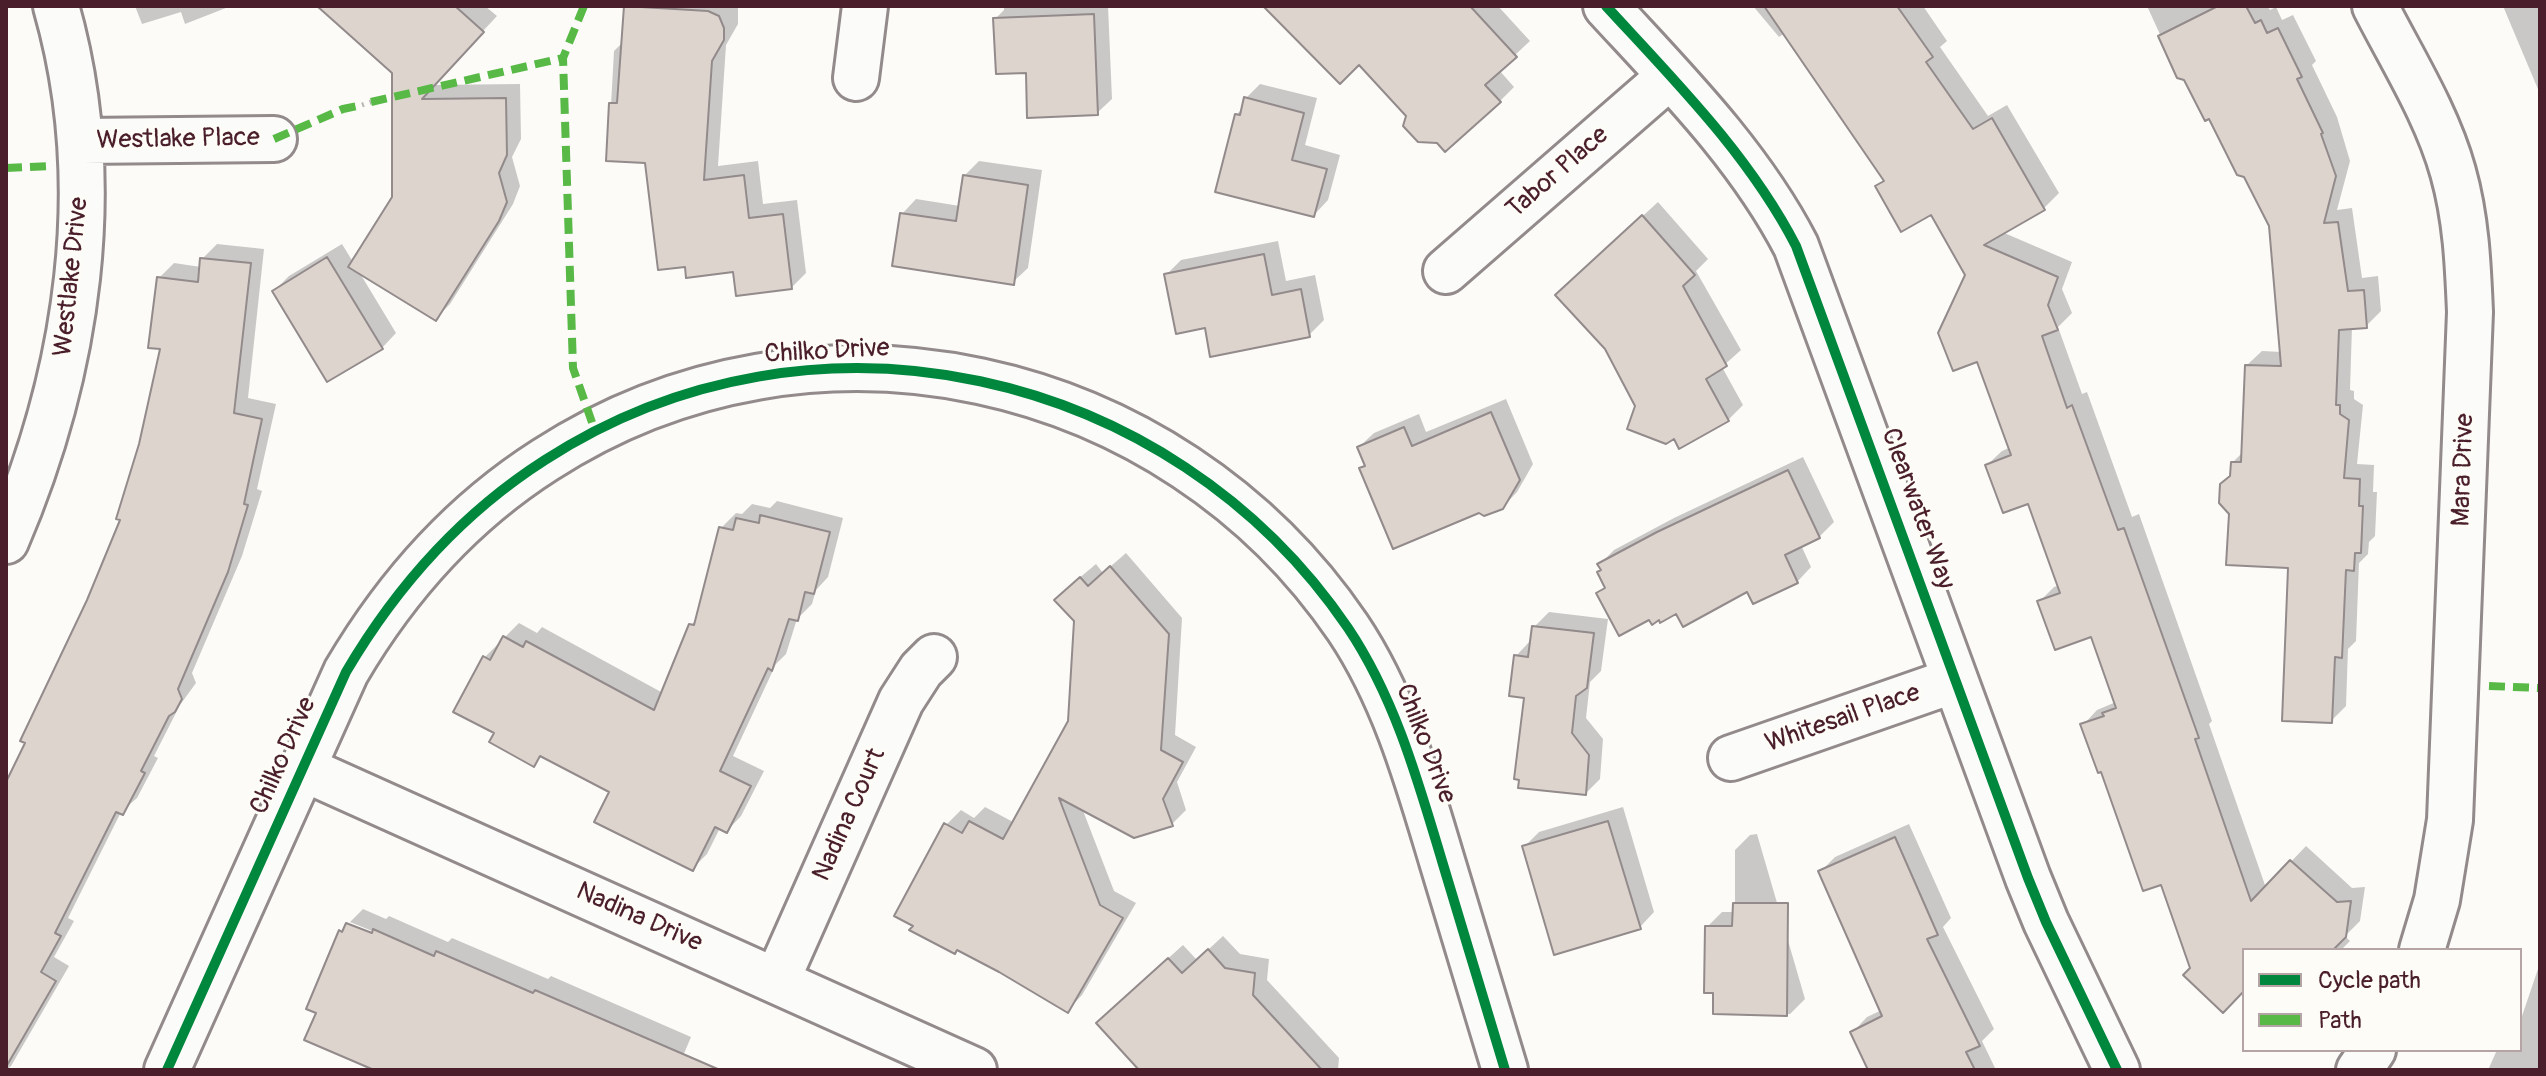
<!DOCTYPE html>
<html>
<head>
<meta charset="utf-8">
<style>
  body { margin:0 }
  #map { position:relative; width:2546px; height:1076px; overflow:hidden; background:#fcfbf8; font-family:Pangolin,sans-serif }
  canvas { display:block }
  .frame { position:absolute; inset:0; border:8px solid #4a1f2b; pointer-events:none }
  .legend { position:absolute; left:2242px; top:948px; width:280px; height:104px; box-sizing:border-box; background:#fdfcf7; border:2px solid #b5a4a5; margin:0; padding:10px 14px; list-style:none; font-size:24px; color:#4a1f2b }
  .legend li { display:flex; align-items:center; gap:16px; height:40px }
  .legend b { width:40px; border:2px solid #b5a4a5 }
</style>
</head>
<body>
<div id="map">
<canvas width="2546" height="1076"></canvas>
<div class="frame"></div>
<ul class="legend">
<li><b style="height:10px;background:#00873e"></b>Cycle path</li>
<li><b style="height:10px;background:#58b947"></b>Path</li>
</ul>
</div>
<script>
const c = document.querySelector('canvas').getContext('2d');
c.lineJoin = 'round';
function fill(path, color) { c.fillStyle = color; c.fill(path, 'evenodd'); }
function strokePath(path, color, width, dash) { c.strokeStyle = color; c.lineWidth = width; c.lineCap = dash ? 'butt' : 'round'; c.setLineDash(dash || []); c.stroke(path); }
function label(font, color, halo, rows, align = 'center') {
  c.font = font + ' Pangolin,sans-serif'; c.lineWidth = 6; c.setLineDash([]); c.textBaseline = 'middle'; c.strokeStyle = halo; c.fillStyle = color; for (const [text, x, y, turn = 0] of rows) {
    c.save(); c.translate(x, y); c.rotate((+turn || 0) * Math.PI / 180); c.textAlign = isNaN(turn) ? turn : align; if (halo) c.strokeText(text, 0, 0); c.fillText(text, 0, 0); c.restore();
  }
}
const shadow = new Path2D(`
  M135 6H231L185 24 181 12 142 24Z
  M320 6H485L497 16 433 85 520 84 521 139 512 157 520 186 513 204 450 304 436 318 358 270 396 333 382 348 274 291 289 276 342 244 353 262 394 197V72Z
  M646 6H738V24L726 45 718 166 758 161 763 204 797 200 806 273 791 288 735 269 687 264 647 161 608 159 614 51 629 36H637Z
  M1004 6H1108L1112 99 1097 113 1027 71 995 19 1004 10Z
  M1277 6H1498L1530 41 1499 70 1514 87 1500 101 1408 115 1359 62Z
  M1753 6H1923L1947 41 1940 47 1988 116 2007 105 2059 193 2044 208 2002 232 2072 262 2062 289 2072 313 2058 327 2082 394 2087 392 2132 517 2139 514 2212 721 2209 724 2266 888 2306 846 2352 888 2365 887 2360 921 2345 936 2350 941 2341 950H2244V989L2192 969 2162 882 2103 770 2083 725 2097 710 2116 702 2092 634 2039 602 2054 587 2060 585 2029 501 1987 465 2002 451 2011 447 1967 275 1932 212 1877 187 1885 179 1785 33 1779 37Z
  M2147 6H2267L2270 10 2276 7 2282 20 2293 15 2316 61 2312 65 2337 117 2350 161 2337 210 2352 208 2362 278 2378 276 2381 311 2366 326 2352 327 2350 390 2354 391V399L2363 405 2357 464 2374 465 2373 492H2377L2375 536 2369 542 2368 554 2359 563 2356 641 2348 649 2346 706 2331 721 2290 566 2232 475 2233 462 2244 451 2247 365 2262 351 2282 352 2271 226 2245 175 2210 116 2185 78 2179 76Z
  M2503 6H2540V94Z
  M1260 84 1317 98 1305 145 1340 155 1328 200 1314 215 1236 115 1243 108 1246 98Z
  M979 161 1042 170 1028 268 1013 282 902 214 916 199 960 206 964 176Z
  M1658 202 1708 259 1696 271 1741 350 1722 367 1743 405 1728 420 1675 437 1637 406 1572 281Z
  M1278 241 1286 281 1315 275 1324 320 1309 335 1206 326 1167 274 1181 260Z
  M217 244 264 249 248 398 276 404 257 489 262 491 242 556 192 673 196 683 180 705 154 756 158 758 137 798 121 812 68 918 74 921 54 957 69 966 11 1066 6 1070V786L89 601 123 519 163 347 159 278 174 263 201 267 202 259Z
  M1506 399 1533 464 1517 492 1502 508 1361 469 1366 464 1359 447 1374 433 1419 414 1426 432Z
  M1803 457 1834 522 1819 537 1801 545 1811 567 1797 582 1748 589 1677 612 1598 594 1606 586 1600 564 1614 550 1674 518Z
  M777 501 843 518 828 577 816 590 812 604 797 619 786 654 776 664 733 756 764 771 741 816 727 831 720 828 707 854 693 868 612 792 543 755 534 764 496 732 485 657 519 623 537 633 542 627 663 693 691 625 698 618 721 528 736 513 742 514 752 504 770 508Z
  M1126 553 1182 618 1175 735 1196 747 1177 782 1186 810 1172 824 1082 808 1114 891 1136 903 1082 995 1068 1010 946 825 961 810 974 818 985 807 1015 823 1070 722 1076 620 1071 585 1096 564 1103 573Z
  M1549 612 1608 619 1601 671 1590 682 1586 718 1603 739 1600 779 1586 793 1526 697 1516 656 1530 641 1534 627Z
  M1623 807 1654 912 1640 927 1524 847 1539 832Z
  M1909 824 1951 918 1943 927 1994 1029 1982 1041 1996 1070H1870L1853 1032 1867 1017 1882 1010 1821 871 1835 857Z
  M1757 834 1805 999 1790 1014 1715 1012 1716 991 1707 927 1722 912H1735V850L1750 835Z
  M363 909 386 919 389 916 448 942 452 938 548 979 551 976 691 1037 683 1056 714 1070H380L319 1012 341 932 349 923V926L380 939 382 935 350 922Z
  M1223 936 1240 954 1269 959 1267 980 1339 1058 1338 1070H1142L1113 1008 1183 945 1197 960Z
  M2540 963V1070H2488L2497 1050H2520V1022Z`);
const building = new Path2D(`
  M317 6H455L484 32 422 99 506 98 507 155 499 173 507 202 499 221 436 321 348 267 392 197V73Z
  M624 6 708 11 719 16 724 28V40L712 61 704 180 744 175 749 218 783 214 792 289 736 296 733 272 686 278 685 267 658 270 645 163 606 161 609 103H617Z
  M1263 6H1470L1517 57 1485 85 1501 102 1445 152 1437 143 1418 142 1403 126 1406 116 1359 65 1340 84Z
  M1764 6H1897L1933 57 1926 62 1973 129 1992 118 2045 210 1984 245 2058 277 2048 305 2058 330 2042 336 2067 408 2072 405 2118 530 2124 528 2199 738 2195 739 2251 901 2290 860 2337 902 2351 901 2346 937 2333 950H2244V991L2223 1013 2183 975 2190 968 2161 885 2143 891 2101 772 2098 773 2080 724 2104 716 2102 713 2116 708 2091 637 2055 650 2037 601 2060 593 2028 504 2003 513 1985 465 2011 455 1977 362 1953 371 1938 333 1965 275 1931 215 1901 232 1875 186 1884 181Z
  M2218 6H2246L2255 23 2261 20 2267 33 2278 28 2302 77 2297 79 2323 133 2321 134 2336 176 2324 223 2338 222 2348 291 2364 290 2367 328 2339 330 2336 405H2340V414L2349 420 2344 478 2360 479 2359 506H2363L2361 553H2355L2354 571 2346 570 2342 658 2335 657 2332 723 2282 721 2288 568 2226 565 2229 514 2219 503 2220 484 2230 476 2231 462H2241L2245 365 2281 366 2269 226 2244 177 2237 175 2209 119 2205 121 2184 80 2177 78 2158 36Z
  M1094 14 1098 115 1027 118 1026 73 996 74 993 18Z
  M1244 97 1304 113 1292 160 1327 169 1314 217 1215 192 1235 114 1240 115Z
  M963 175 1028 185 1014 285 892 266 900 213 956 221Z
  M1642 215 1695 275 1683 286 1727 366 1706 379 1729 421 1679 449 1674 439 1666 444 1627 429 1635 406 1605 349 1555 295Z
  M1264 254 1272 295 1301 289 1310 337 1210 357 1205 328 1176 334 1164 274Z
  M327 257 383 349 327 382 272 291Z
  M200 258 251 263 234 413 262 419 244 504 248 505 228 572 178 689 182 699 175 712 169 716 141 771 145 773 123 815 116 812 55 933 61 936 41 972 56 981 6 1067V782L25 743 20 741 87 600 120 520 116 519 139 444 160 349 148 348 157 277 198 282Z
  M1491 412 1520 480 1503 509 1484 516 1479 513 1393 549 1359 468 1365 466 1357 447 1404 427 1412 446Z
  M1788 470 1820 538 1785 555 1798 583 1753 604 1747 592 1683 627 1676 614 1660 623 1659 620 1652 625 1649 620 1619 636 1596 593 1605 588 1597 572 1601 570 1597 564 1657 532Z
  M760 515 830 532 814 594 805 592 798 621 789 619 772 671 768 668 720 771 751 786 727 833 715 827 693 871 594 822 609 792 540 756 534 767 489 742 494 733 453 712 483 656 490 660 503 636 523 647 526 641 654 710 689 624 694 625 719 527 733 530 736 518 759 523Z
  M1110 566 1169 634 1161 750 1183 762 1163 799 1173 826 1134 838 1059 798 1100 905 1123 918 1068 1013 999 972 957 950 955 954 909 930 913 926 894 916 944 823 962 833 969 821 1003 839 1068 721 1074 621 1054 600 1080 577 1088 586Z
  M1532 626 1594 633 1587 688 1576 696 1572 733 1589 755 1586 795 1518 788 1519 780 1514 779 1524 698 1509 696 1514 655 1528 657Z
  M1608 821 1641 929 1554 955 1522 846Z
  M1895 837 1938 935 1927 939 1980 1046 1966 1052 1975 1070H1868L1850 1032 1882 1016 1818 871Z
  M1733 903H1788L1787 1016 1713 1014V993H1704L1705 926H1732Z
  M346 923 372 933 373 929 434 956 436 951 533 993 535 990 720 1070H374L304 1040 316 1013 306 1009 339 930 342 932Z
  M1208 949 1225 968 1255 973 1253 995 1322 1070H1139L1096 1023 1168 958 1182 973Z`);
const path = new Path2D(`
  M362 105 371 102`);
const minor = new Path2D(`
  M1606 6C1675 81 1749 155 1796 246L2028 878 2046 922 2117 1070
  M2375 6C2402 59 2437 114 2453 172 2466 218 2468 264 2470 312L2450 820 2437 900 2422 950
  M856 78 865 6
  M82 141 274 139
  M1446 271 1670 76
  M6 541C78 373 107 184 56 6
  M1731 758 1955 680
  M302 768 974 1070
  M777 980 901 701 921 670 934 657
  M2359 1070 2373 1050`);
const tertiary = new Path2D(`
  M167 1070 346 672C396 587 462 513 545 460 812 287 1171 367 1348 628 1395 698 1418 781 1442 861 1463 931 1484 1000 1505 1070`);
const quiet = new Path2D(`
  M584 6 563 58 573 368 595 431
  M371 102 563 58
  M274 139 343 109 362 105
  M6 168 49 166
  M2489 686 2540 688`);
const cycleway = new Path2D(`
  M1606 6C1675 81 1749 155 1796 246L2028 878 2046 922 2117 1070
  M167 1070 346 672C396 587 462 513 545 460 812 287 1171 367 1348 628 1395 698 1418 781 1442 861 1463 931 1484 1000 1505 1070`);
const streetNames = [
  ["Westlake Place",178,140,-1],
  ["Tabor Place",1558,173,-41],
  ["Westlake Drive",72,277,-84],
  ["Chilko Drive",827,352,-3],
  ["Mara Drive",2464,470,-88],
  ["Clearwater Way",1917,509,70],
  ["Whitesail Place",1843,719,-19],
  ["Chilko Drive",1425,744,69],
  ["Chilko Drive",284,756,-66],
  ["Nadina Court",850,815,-66],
  ["Nadina Drive",639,918,24]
];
fill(shadow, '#0003');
fill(building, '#ddd4cd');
strokePath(building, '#928a8b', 2);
strokePath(minor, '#928a8b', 50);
strokePath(tertiary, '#928a8b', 50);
strokePath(path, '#bbb6b6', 5, [2, 6]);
strokePath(minor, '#fbfbf9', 44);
strokePath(tertiary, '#fbfbf9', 44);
strokePath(quiet, '#58b947', 8, [16, 8]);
strokePath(cycleway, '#00873e', 10);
label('26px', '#4a1f2b', '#fdfcf7', streetNames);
</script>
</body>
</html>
